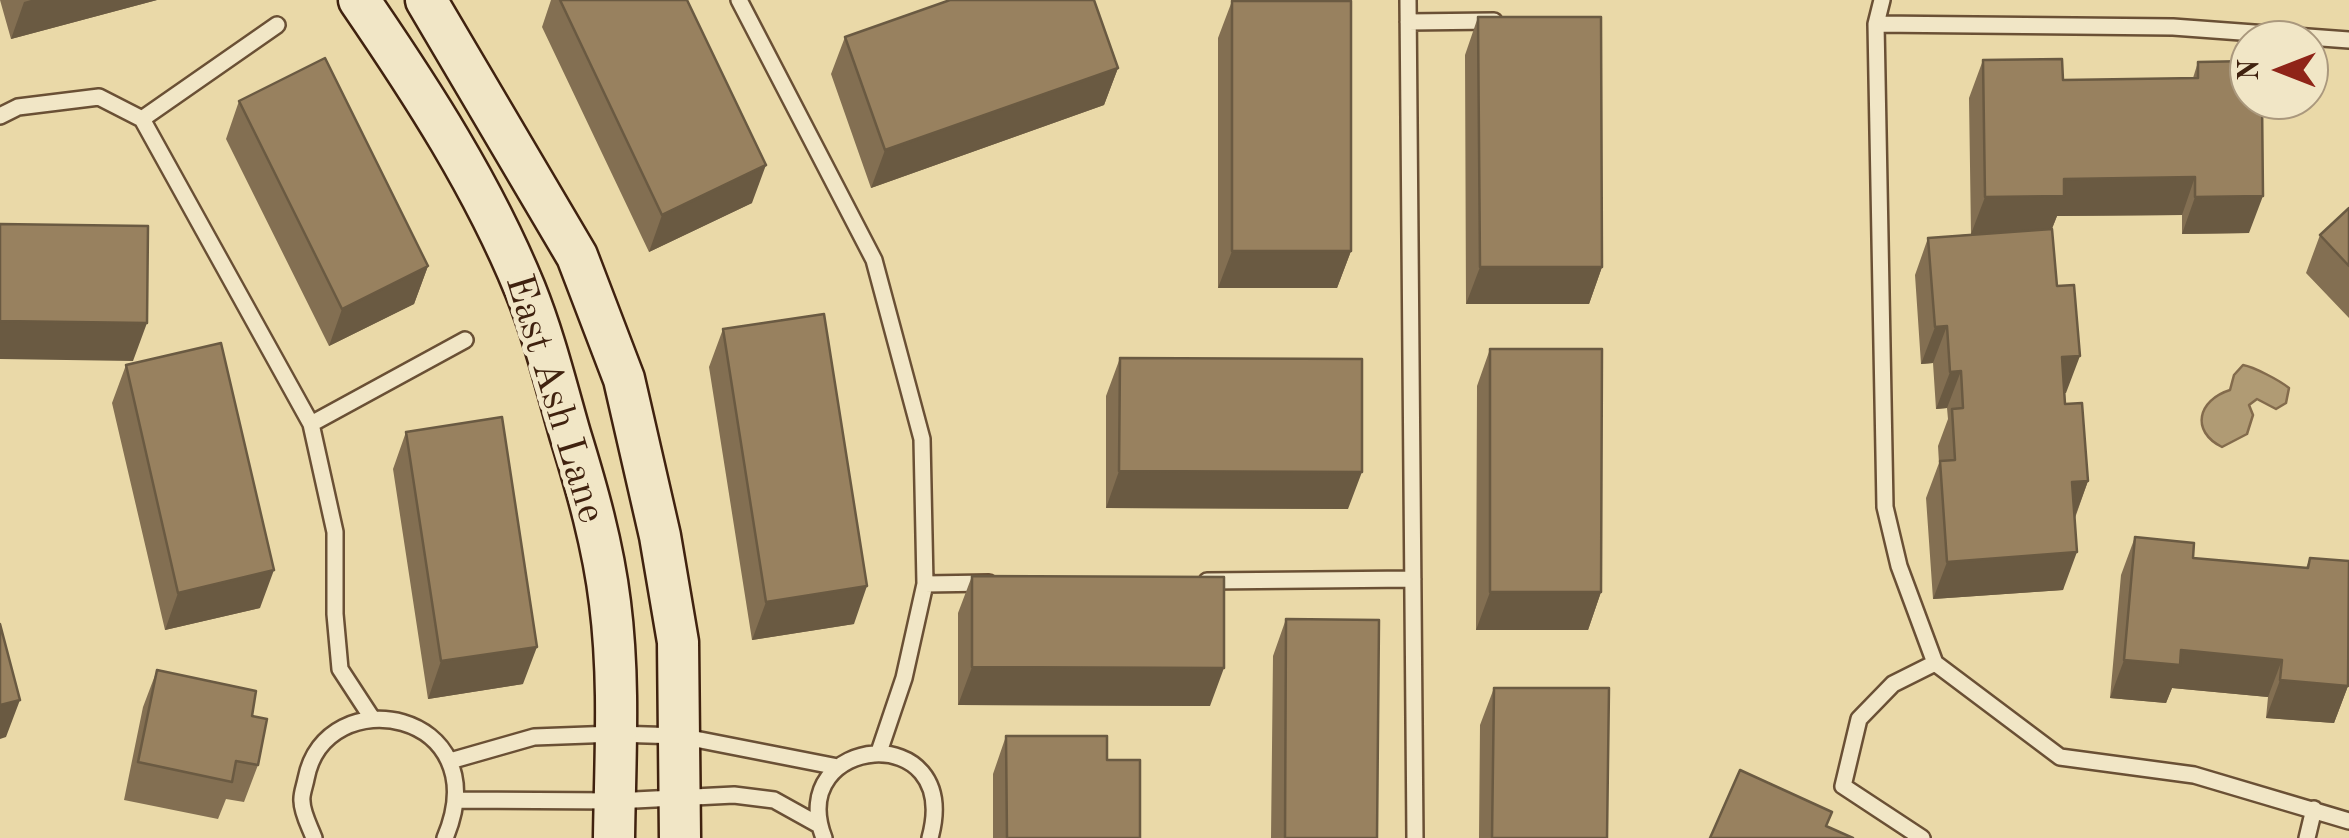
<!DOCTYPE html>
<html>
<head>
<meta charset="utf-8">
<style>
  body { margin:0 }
  #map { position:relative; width:2349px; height:838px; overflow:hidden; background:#ead9a8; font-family:"Old Standard TT",serif }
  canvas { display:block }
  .north { position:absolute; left:2229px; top:20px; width:100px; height:100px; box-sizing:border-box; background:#f1e6c6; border:2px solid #aa987d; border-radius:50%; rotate:270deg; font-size:28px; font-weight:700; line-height:40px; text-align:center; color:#40220f }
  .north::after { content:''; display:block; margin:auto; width:35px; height:45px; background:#8f2418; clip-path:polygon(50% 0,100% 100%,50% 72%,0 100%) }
</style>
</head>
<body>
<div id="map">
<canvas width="2349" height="838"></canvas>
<div class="north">N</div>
</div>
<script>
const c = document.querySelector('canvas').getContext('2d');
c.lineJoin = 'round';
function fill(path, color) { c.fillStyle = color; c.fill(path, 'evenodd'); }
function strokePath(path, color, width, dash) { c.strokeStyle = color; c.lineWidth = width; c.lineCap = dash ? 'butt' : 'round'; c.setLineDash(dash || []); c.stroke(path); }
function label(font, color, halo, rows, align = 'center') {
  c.font = font + ' "Old Standard TT",serif'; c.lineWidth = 10; c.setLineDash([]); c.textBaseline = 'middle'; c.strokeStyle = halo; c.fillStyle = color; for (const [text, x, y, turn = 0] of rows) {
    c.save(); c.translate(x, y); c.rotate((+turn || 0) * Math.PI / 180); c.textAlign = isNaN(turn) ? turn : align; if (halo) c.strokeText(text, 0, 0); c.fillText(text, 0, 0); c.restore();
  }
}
const water = new Path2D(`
  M2243 365C2254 367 2279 380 2289 388L2286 403 2276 409 2257 399 2249 405 2253 415 2247 434 2222 447C2190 431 2198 400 2230 390L2234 375Z`);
const lane = new Path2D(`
  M739 0 874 260 922 439 925 584 904 678 879 752
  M1408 0 1415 838
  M1882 0 1876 24 1885 507 1899 566 1935 663 2060 757 2194 775 2349 821
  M1408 22 1494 21
  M1876 24 2173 27 2349 40
  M0 116 18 107 99 97 142 119 311 424 335 532V614L340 669 372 718
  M142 119 277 25
  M311 424 465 340
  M1207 581 1413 579
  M925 584 989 583
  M450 761 534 737 615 734 680 736 838 767
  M458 800 615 801 734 795 774 800 819 825
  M314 838C310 827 302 813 302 801 301 795 305 785 306 779 325 678 499 710 445 838
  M824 838C784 735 963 717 930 838
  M1922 838 1843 786 1859 719 1893 684 1935 663
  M2307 838 2314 809`);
const secondary = new Path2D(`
  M359 0C422 92 483 186 525 289 544 336 556 385 570 434 587 489 603 545 610 603 620 681 615 760 614 838
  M426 0 577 256 624 379 660 536 678 642 680 838`);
const wall = new Path2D(`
  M0 0H157L11 39Z
  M551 0H687L752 203 649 252 542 27Z
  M1232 1 1351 251 1337 288H1218V38Z
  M1478 17 1602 267 1589 304H1466L1465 55Z
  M845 37 1118 68 1104 105 871 188 831 74Z
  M1983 60 2063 80 2193 78 2198 62 2249 233 2182 234V215L2057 216 2052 229 2066 393H2064L2065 404 2088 481 2075 518 2063 590 1933 599 1926 498 1939 463 1938 446 1948 419 1947 408 1936 409 1933 363 1921 364 1915 275 1928 238 1971 234 1969 98Z
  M239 101 428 266 414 304 329 346 226 139Z
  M2349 208V318L2306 273 2320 235Z
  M723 329 854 624 752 640 709 367Z
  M1490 349 1601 592 1588 630H1476L1477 386Z
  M1120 358 1348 509 1106 508V396Z
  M126 365 260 608 165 630 112 403Z
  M406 432 523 684 428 699 393 469Z
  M2135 537 2193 558 2306 568 2310 558 2348 686 2334 723 2266 718 2268 697 2172 688 2166 703 2110 698 2121 575Z
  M972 576 1210 706 958 705V613Z
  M1286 619 1377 838H1271L1273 656Z
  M157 670 252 716 258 765 244 802 226 799 218 819 124 800 143 707Z
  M1494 688 1607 838H1479L1480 725Z
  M1006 736 1107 760 1140 838H993V774Z`);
const shadedWall = new Path2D(`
  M31 0H157L11 39 24 2Z
  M1118 68 1104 105 871 188 885 150Z
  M766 165 752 203 649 252 662 215Z
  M2195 177 2182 215 2057 216 2050 233 1971 234 1985 197 2064 179Z
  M2263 196 2249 233 2182 234 2195 197Z
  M1232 251H1351L1337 288H1218Z
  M428 266 414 304 329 346 342 309Z
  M1480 267H1602L1589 304H1466Z
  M0 321 147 323 133 361 0 359Z
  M1947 326 1933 363 1921 364 1935 327Z
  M2080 356 2066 393 2048 394 2062 357Z
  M1961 371 1947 408 1936 409 1950 372Z
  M1119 471 1362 472 1348 509 1106 508Z
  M2088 481 2074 519 2072 482Z
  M2077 552 2063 590 1933 599 1947 562Z
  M274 570 260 608 165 630 178 593Z
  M867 586 854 624 752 640 766 602Z
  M1490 592H1601L1588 630H1476Z
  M537 647 523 684 428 699 441 661Z
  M2181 650 2282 660 2268 697 2172 688 2166 703 2110 698 2124 660Z
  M972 667 1224 668 1210 706 958 705Z
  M2280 680 2348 686 2334 723 2266 718Z
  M20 700 6 737 0 739V705Z`);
const building = new Path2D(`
  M560 0H687L766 165 662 215Z
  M950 0H1094L1118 68 885 150 845 37Z
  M1232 1H1351V251H1232Z
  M1478 17H1601L1602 267H1480Z
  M325 58 428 266 342 309 239 101Z
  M2062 59 2063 80 2198 78V62L2249 61V100H2262L2263 196 2195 197V177L2064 179V196L1985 197 1983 60Z
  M2349 208V266L2320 235Z
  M0 224 148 226 147 323 0 321Z
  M2052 229 2057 286 2074 285 2080 356 2062 357 2065 404 2082 403 2088 481 2072 482 2077 552 1947 562 1940 461 1955 460 1952 409 1963 408 1961 371 1950 372 1947 326 1935 327 1928 238Z
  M824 314 867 586 766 602 723 329Z
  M221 343 274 570 178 593 126 365Z
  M1490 349H1602L1601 592H1490Z
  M1120 358 1362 359V472L1119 471Z
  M502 417 537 647 441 661 406 432Z
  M2135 537 2194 543 2193 558 2308 568 2310 558 2349 561 2348 686 2280 680 2282 660 2181 650 2180 665 2124 660Z
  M972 576 1224 577V668L972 667Z
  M1286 619 1379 620 1377 838H1285Z
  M0 624 20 700 0 705Z
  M157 670 256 691 252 716 267 719 258 765 236 761 232 782 138 762Z
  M1494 688H1609L1607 838H1492Z
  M1006 736H1107V760H1140V838H1007Z
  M1740 770 1832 812 1826 826 1853 838H1710Z`);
const streetNames = [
  ["East Ash Lane",554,399,73]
];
fill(water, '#b09b74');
strokePath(water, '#836b4c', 2.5);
strokePath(lane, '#6a5035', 20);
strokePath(secondary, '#40220f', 45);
strokePath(lane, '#f1e6c6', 15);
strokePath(secondary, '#f1e6c6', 40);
fill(wall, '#836f52');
fill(shadedWall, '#6a5a42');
fill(building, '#98815f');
strokePath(building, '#6a5a42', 2.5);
label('40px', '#40220f', '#f1e6c6', streetNames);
</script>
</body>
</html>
